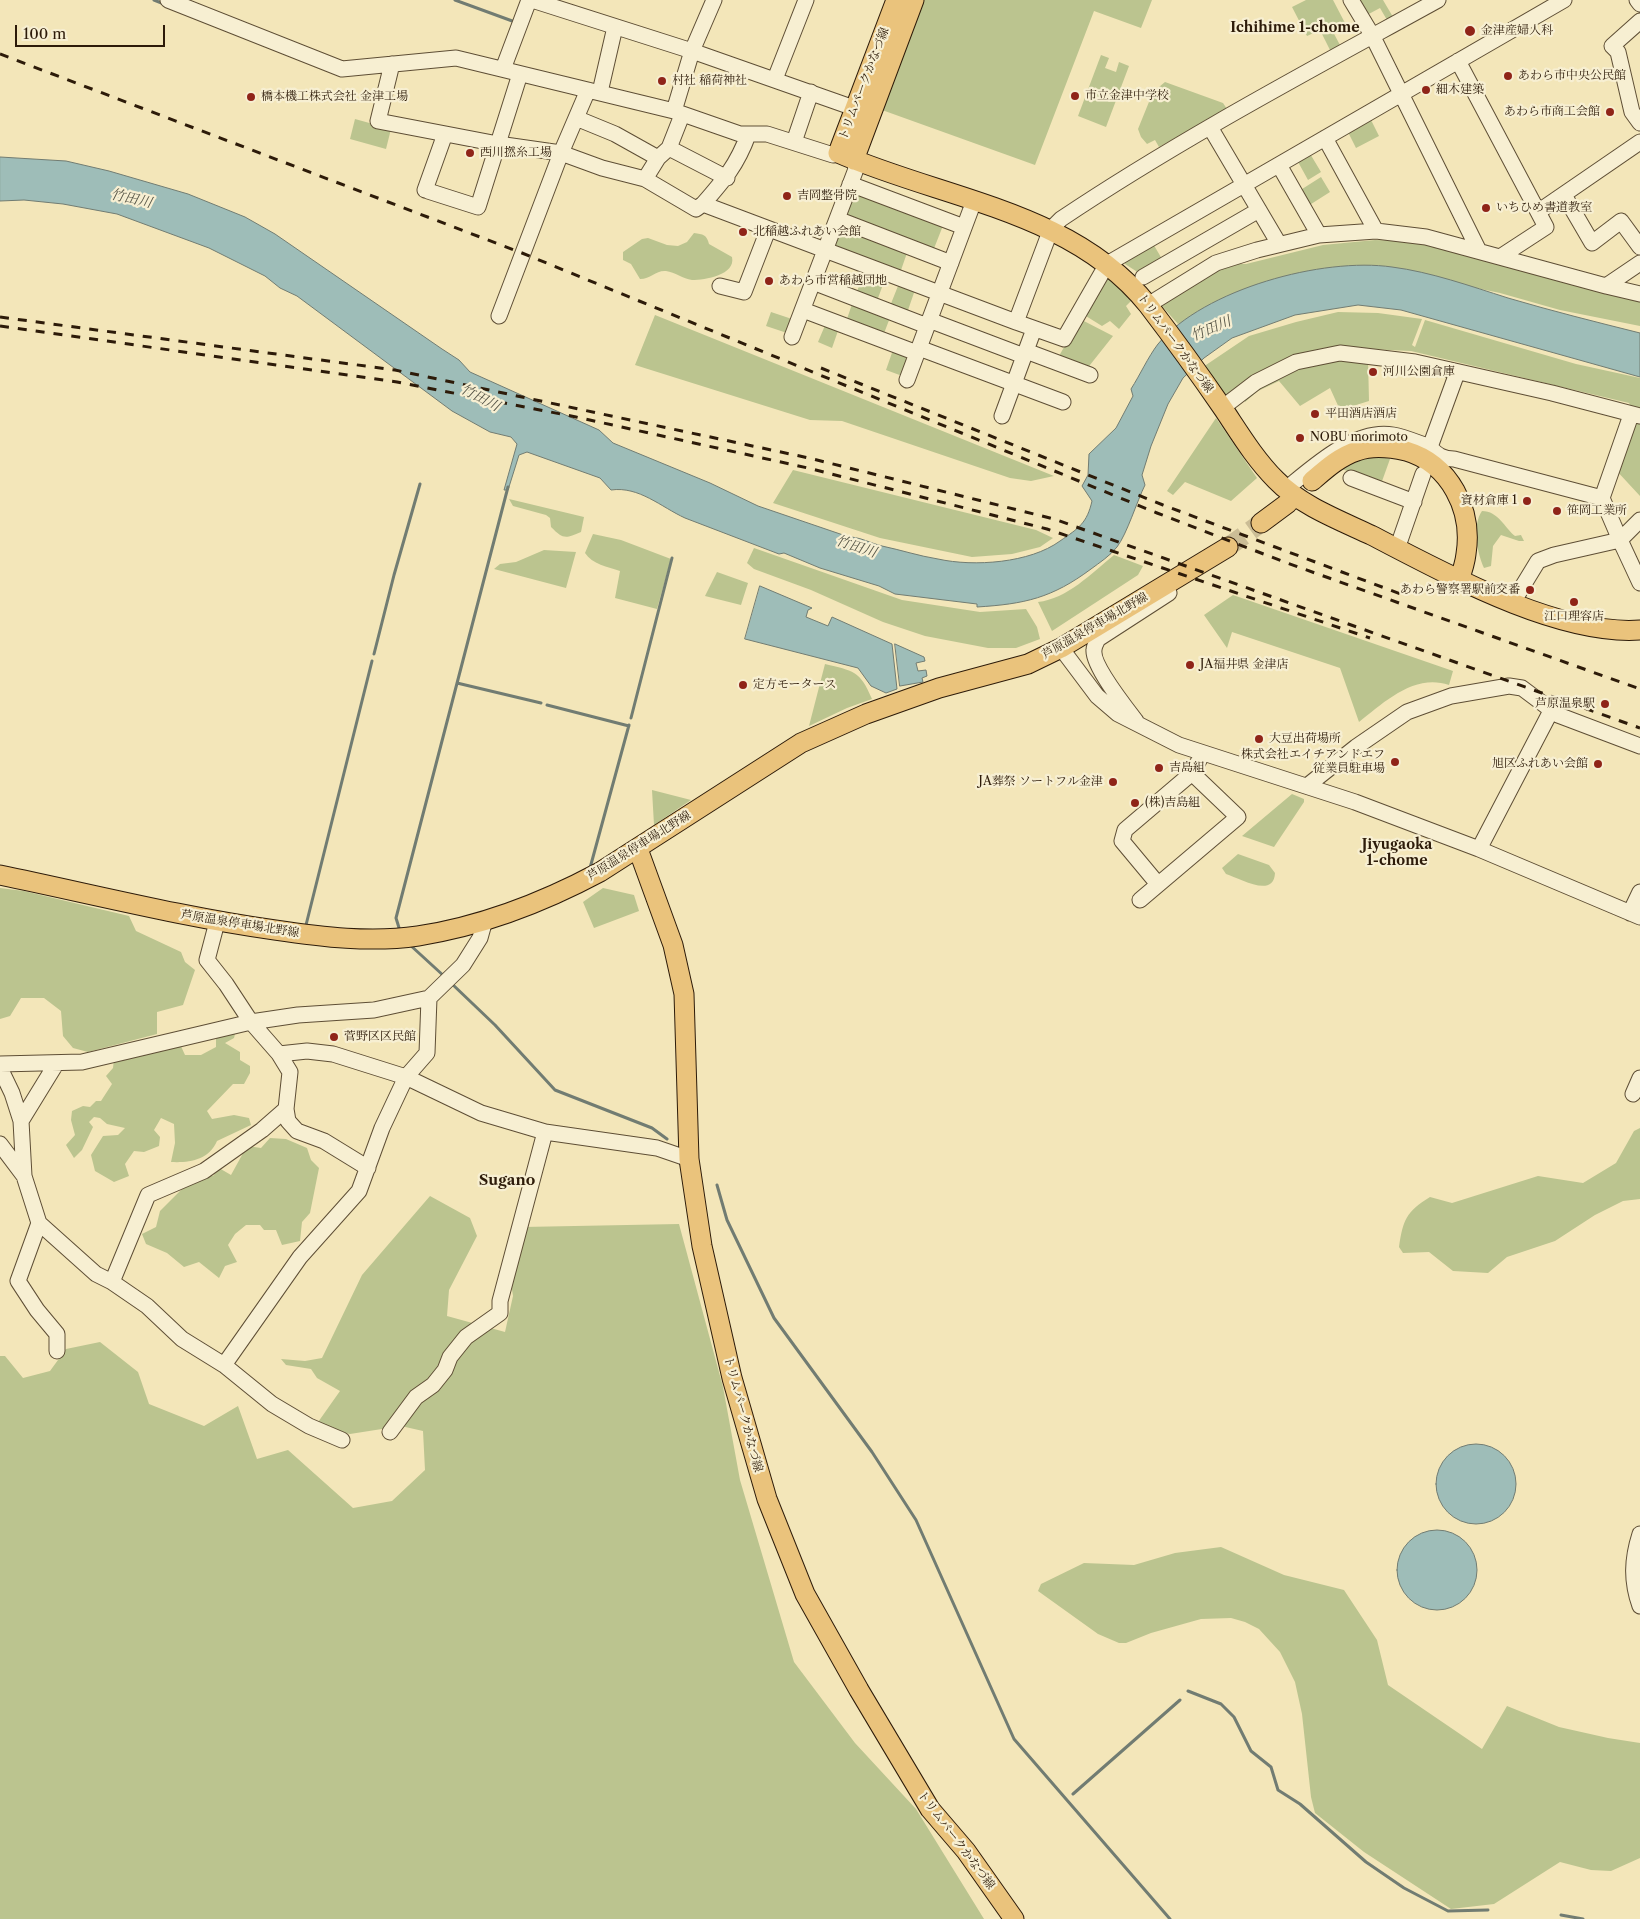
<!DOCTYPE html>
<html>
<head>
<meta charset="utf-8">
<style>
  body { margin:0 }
  #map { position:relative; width:1640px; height:1919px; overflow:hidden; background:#f3e6b9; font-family:"Libre Caslon Text",serif }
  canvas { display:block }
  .scale { position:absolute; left:15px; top:25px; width:150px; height:22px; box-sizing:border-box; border:2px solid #2d1b09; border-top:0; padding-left:6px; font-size:15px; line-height:18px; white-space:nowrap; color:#2d1b09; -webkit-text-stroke:4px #f7efd2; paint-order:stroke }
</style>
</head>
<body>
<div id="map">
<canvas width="1640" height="1919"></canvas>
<div class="scale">100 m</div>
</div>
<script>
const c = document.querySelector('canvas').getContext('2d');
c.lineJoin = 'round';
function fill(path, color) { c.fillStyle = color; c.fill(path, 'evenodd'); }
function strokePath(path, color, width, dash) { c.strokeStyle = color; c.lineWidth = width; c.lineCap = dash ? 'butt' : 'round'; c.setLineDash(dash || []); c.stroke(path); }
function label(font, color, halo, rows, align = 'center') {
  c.font = font + ' "Libre Caslon Text","Noto Serif JP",serif'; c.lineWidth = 4.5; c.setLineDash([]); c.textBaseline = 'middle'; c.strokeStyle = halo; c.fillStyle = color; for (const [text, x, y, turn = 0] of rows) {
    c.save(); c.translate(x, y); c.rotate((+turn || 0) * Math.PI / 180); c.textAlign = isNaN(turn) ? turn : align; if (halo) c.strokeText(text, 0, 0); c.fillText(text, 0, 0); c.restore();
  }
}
const green = new Path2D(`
  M924 0H1152L1141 28 1094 11 1035 165 882 110Z
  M1306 0H1333L1345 23 1332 30 1341 47 1331 52 1320 30 1307 36 1292 7Z
  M1356 0H1383L1393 17 1387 20 1380 8 1365 16Z
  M1101 55 1109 58 1105 68 1116 72 1119 62 1129 66 1106 127 1078 116Z
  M1165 82 1223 103 1227 109 1159 147 1155 140 1147 144 1141 137 1138 129 1153 92Z
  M1370 118 1379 136 1356 148 1347 130Z
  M355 119 391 129 386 149 350 139Z
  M1309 152 1321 172 1308 180 1297 160Z
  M1321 177 1330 192 1308 206 1299 191Z
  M854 190 944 223 933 251 844 217Z
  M840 224 908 250 900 273 832 246Z
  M694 233C703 234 707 235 709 244L732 257C736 275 705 280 692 280 683 279 675 272 666 271 656 270 651 279 640 279L631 264 623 260V252L642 239 648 238 667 245 678 246 687 242Z
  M1375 240 1406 241 1456 249 1640 297V326L1560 310 1500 293 1403 273 1244 296 1178 324 1161 305 1220 264H1246L1323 245Z
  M1152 242 1162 259 1139 273 1125 264V258Z
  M866 268 886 276 877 301 856 294Z
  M1106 272 1133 299 1126 306 1131 314 1119 329 1110 321 1102 326 1081 313Z
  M900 281 916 287 907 313 890 306Z
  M853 301 891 315 883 336 846 322Z
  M771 312 792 319 787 333 766 326Z
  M1338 312 1378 313 1422 319 1412 345 1415 347 1425 320 1576 364 1640 378V410L1631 407 1629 403 1411 351 1344 348 1225 399 1203 367 1249 336 1296 322Z
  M655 315 1054 476 1031 481 1010 478 842 421 810 420 635 365Z
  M1080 319 1113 336 1086 370 1059 356Z
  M826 323 839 328 832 348 818 342Z
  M894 347 913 354 905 377 886 370Z
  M1368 359 1369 401 1340 410 1330 388 1300 406 1279 381 1258 391 1245 402 1244 395 1305 362Z
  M1216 418 1257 478 1231 501 1185 482 1173 495 1167 491Z
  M1633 419 1640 421V496L1615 469Z
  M1376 456 1390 459 1381 484 1342 469 1358 460Z
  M793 470 1036 530 1053 538 1040 547 1012 554 972 557 880 538 773 503Z
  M509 499 584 517 581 532C565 539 563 539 551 527L550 518 546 515 513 506Z
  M1482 511C1498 511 1505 528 1515 536L1521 535 1524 541H1519L1501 535 1493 546 1491 566 1484 568C1477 553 1472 525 1482 511Z
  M593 534 621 540 671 559 657 609 615 598 620 571C608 567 592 564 585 553Z
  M754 548 902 600 980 612 1026 609 1037 627 1040 639 1016 648H988L925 636 883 622 811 590 754 569 747 563Z
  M544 550 576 552 566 588 494 569 500 564 516 562Z
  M1114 555 1143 566 1138 575 1052 631 1038 602C1067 599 1092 573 1114 555Z
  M717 572 748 583 741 605 705 596Z
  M1233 595 1453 671 1449 685C1415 673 1384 702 1359 722L1340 668 1232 632 1227 648 1204 615Z
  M825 664C853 671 860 670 872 699L847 708 809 726Z
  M652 790 691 800 654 825Z
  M1292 794 1304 799V802L1274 847 1242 836Z
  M1238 854 1269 865 1275 873C1274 899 1239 878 1226 874L1222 868Z
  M0 888 24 891 129 916 136 931 181 952 185 962 195 970 183 1005 157 1012V1034L88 1052 73 1048 63 1036 61 1011 44 998H21L10 1016 0 1019Z
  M603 888 634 895 639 911 594 928 583 902Z
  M222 1034H235L234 1038 225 1043 240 1052V1060L250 1066V1073L244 1084H233L207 1111 212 1119 234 1115 249 1118 251 1125 217 1141C209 1160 189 1163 171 1162L175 1143 174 1124 161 1118 154 1130 160 1137 159 1146 144 1152 134 1151 125 1164 129 1176 114 1182 95 1171 91 1155 103 1136 118 1135 125 1128 107 1124 100 1118 94 1117 89 1122 93 1127 82 1150 74 1158 66 1145 75 1135 71 1120 72 1111 83 1106 90 1107 96 1101H101L112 1084 106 1076 113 1068 114 1059 179 1042 185 1055H201L216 1047V1039Z
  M1640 1128V1199L1623 1201 1595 1215 1555 1241 1507 1257 1488 1273 1453 1271 1429 1252 1403 1253 1399 1247C1403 1220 1406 1212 1430 1197L1452 1203 1538 1176 1583 1183 1616 1163 1634 1131Z
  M270 1138 286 1139 307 1148 311 1160 319 1168 310 1213 302 1222 300 1241 282 1245 276 1230H264L260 1225H246L235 1234 228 1245 237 1262 225 1266 219 1278 199 1262 184 1267 167 1253 146 1244 142 1234 156 1227 160 1211 181 1190 207 1173 213 1176 219 1168 231 1175 247 1146 261 1148Z
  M430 1196 470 1218 477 1236 449 1290 447 1316 505 1332 513 1296 506 1250 523 1227 679 1224 723 1387 740 1480 794 1662 855 1743 916 1809 984 1919H0V1356H5L23 1378 50 1371 66 1349 100 1342 138 1372 149 1404 204 1426 238 1406 257 1459 288 1450 353 1508 392 1501 425 1470 423 1431 401 1426 350 1434 316 1425 340 1391 317 1378 311 1369 286 1365 281 1359 305 1361 322 1358 362 1275Z
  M1221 1547 1284 1575 1344 1590 1377 1640 1388 1685 1482 1749 1507 1706 1559 1727 1608 1738 1640 1743V1858L1611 1871 1591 1870 1560 1862 1494 1904 1451 1909 1364 1852 1315 1813 1311 1797 1302 1714 1295 1682 1280 1652 1259 1629 1245 1622 1231 1618 1201 1619 1151 1633 1126 1643H1119L1098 1634 1038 1591 1041 1584 1084 1563 1134 1565 1175 1553Z`);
const water = new Path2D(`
  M0 157 66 161 109 171 188 194 245 217 275 234 442 349 459 360 470 372 599 430 613 443 710 483 758 506 849 537C860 537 870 543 882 546 901 550 919 556 938 559 974 567 1030 563 1060 541 1079 528 1087 523 1092 501L1082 486 1088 475 1089 454 1116 428 1133 396 1131 389C1140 375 1148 357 1158 344 1204 289 1323 257 1392 267 1431 272 1470 286 1508 298 1552 311 1596 322 1640 333V377L1401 310 1358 305 1295 315 1232 338 1204 358 1183 378 1168 404 1151 446 1142 475 1145 485C1137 501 1127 534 1117 547 1110 556 1099 563 1091 569 1052 598 1025 604 977 607V604L895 594 879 586 820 568 784 553 779 554C748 542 716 530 685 518 661 507 639 486 611 490L600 478 527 452 519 455 508 490H504L517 444 511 437 490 432 452 411 297 296 280 288 265 276 209 248 117 214 63 204 24 200 0 201Z
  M760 586 812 608 808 610 806 617 828 626 832 617 892 644 897 689 886 693 871 686 858 668 745 639Z
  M895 644 924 657 925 661 916 663 918 671 926 670 927 676 922 678 923 682 900 686Z
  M1436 1484a40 40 0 1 1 80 0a40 40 0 1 1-80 0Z
  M1397 1570a40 40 0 1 1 80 0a40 40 0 1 1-80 0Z`);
const stream = new Path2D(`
  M154 0 164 4
  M455 0 515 22
  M374 654 394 575 420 484
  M457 683 541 703
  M547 705 629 726
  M631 718 672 558
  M590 868 629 725
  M306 925 372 661
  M400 931 396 918 508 487
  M409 944 445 977
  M451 983 495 1025 555 1090 652 1128 667 1139
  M717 1185 727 1220 774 1318 872 1452 916 1520 1014 1739 1170 1919
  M1188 1691 1221 1704 1234 1717 1251 1751 1271 1767 1278 1790 1300 1804 1366 1862 1404 1888 1448 1911 1488 1910
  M1073 1794 1180 1700
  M1561 1915 1583 1919`);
const majorTunnel = new Path2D(`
  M1228 547 1261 523`);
const minor = new Path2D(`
  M168 0 342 69 456 58 674 111 740 134H767L833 155 838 153
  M532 0 692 51 854 108
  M1351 0 1372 35 1479 251
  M1637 0 1640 4
  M1640 21 1612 46 1618 52 1632 112 1640 123
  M1458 61 1546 227 1500 257
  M392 64 378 121 498 144 561 153 588 90
  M503 69 529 0
  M775 79 806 0
  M600 92 615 27
  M674 111 692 51 714 0
  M576 118 615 134 658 158
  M1210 127 1279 244
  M748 135C737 165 724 180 703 204L1016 322 1051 229 1061 219C1182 138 1311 70 1438 0
  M1325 138 1376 231
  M794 142 811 92
  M669 148 727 178
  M1279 165 1319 235
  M645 179 696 209 703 204
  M850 184 964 227
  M425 190 445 134
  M428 191 478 207 520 74
  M1564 195 1592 243 1621 221 1640 247
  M1538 212 1640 142
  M837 219 951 263
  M1640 263 1606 286 1640 294
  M1143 277 1259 210
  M813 282 927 326
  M720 286 744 292 768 230
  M1148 305 1216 263 1257 250 1319 235 1376 231 1426 237 1606 286
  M803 310 917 353
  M499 316 561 153 602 168 645 179 658 158 669 148 682 115
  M929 320 1024 356
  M1016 322 1064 339 1107 264 1564 0
  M792 337 856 169 854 160
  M919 348 1063 402
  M1026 351 1090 375
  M1457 373 1430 447C1437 455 1443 459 1454 459L1602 498 1620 540 1554 555 1538 561 1513 602
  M907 380 974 201
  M1222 408 1256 382 1296 362 1340 353 1415 362 1552 393 1640 416
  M1002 416 1034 329
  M1351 478 1414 502
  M1286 489C1313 467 1355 428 1393 435 1405 437 1418 443 1430 447
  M1602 498 1631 415
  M1640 520 1620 540 1640 583
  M1397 549 1423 474
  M1061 648 1097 696 1118 714 1179 745 1355 802 1479 849 1640 917
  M1136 721C1126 708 1092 665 1094 650 1094 646 1096 643 1098 639L1169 593
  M1307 786 1356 747 1407 712 1451 696 1509 686 1522 688 1558 715 1640 746
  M1479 849 1552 709
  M1157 883 1122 841 1125 830 1192 773
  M1140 900 1238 817 1192 773 1203 753
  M1630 913 1640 892
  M217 922 207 960 226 984 251 1022 279 1054 290 1072 286 1109 288 1121 297 1131 324 1141 368 1168
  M279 1054 307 1051 333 1054 406 1077 481 1113 545 1132 657 1148 689 1159
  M0 1064 82 1062 251 1022 298 1015 374 1010 429 998 463 965 480 938 485 920
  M0 1068 12 1093 21 1121 24 1176
  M1633 1094 1640 1078
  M21 1121 56 1064
  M0 1144 24 1176 39 1223 96 1274 112 1282 147 1306 182 1339 224 1365 272 1404 309 1426 342 1440
  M39 1223 18 1281 37 1310 57 1334V1351
  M112 1282 148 1195 204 1171 262 1130 286 1109
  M224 1365 300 1257 359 1191 382 1128 406 1077 427 1053 429 998
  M390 1432 416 1397 433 1385 445 1370 450 1357 466 1337 500 1313V1301L545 1132
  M1640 1534C1632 1559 1631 1581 1640 1606`);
const major = new Path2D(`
  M896 0 838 153C943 199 1073 211 1148 305 1174 339 1200 375 1224 410 1240 434 1255 459 1276 480 1300 505 1339 520 1371 535 1443 572 1557 636 1640 630
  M854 160 914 0
  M1312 481C1326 469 1339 457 1357 451 1373 445 1389 447 1406 451 1450 464 1473 510 1466 554 1465 563 1462 572 1459 580
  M1261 523 1288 503
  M638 849 673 945 684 994 689 1159 702 1246 732 1378 767 1499 805 1594 859 1690 930 1809 966 1851 1014 1919
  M0 875C92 894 182 917 275 930 322 937 371 943 418 936 482 926 544 902 600 872L801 743 866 714 939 688 1028 664 1061 648 1228 547`);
const rail = new Path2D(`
  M0 54 522 253 1157 513 1287 563 1640 689
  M0 317 395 370 809 458 1054 519 1640 728
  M0 326 397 382 576 417 808 468 1047 529 1370 638
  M821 368 1163 505 1406 596`);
const markers = [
  [1470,31,6,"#8f2418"],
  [1508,76,5,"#8f2418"],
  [662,81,5,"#8f2418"],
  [1426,90,5,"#8f2418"],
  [1075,96,5,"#8f2418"],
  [251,97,5,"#8f2418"],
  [1610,112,5,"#8f2418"],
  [470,153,5,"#8f2418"],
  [787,196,5,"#8f2418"],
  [1486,208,5,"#8f2418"],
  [743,232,5,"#8f2418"],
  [769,281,5,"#8f2418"],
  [1373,372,5,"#8f2418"],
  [1315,414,5,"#8f2418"],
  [1300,438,5,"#8f2418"],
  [1527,501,5,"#8f2418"],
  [1557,511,5,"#8f2418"],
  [1530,590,5,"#8f2418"],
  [1574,602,5,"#8f2418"],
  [1190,665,5,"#8f2418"],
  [743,685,5,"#8f2418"],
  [1605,704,5,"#8f2418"],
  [1259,739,5,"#8f2418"],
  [1395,762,5,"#8f2418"],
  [1598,764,5,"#8f2418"],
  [1159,768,5,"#8f2418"],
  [1113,782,5,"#8f2418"],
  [1135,803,5,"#8f2418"],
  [334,1037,5,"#8f2418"]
];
const poiNames = [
  ["金津産婦人科",1481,31],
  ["あわら市中央公民館",1518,76],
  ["村社 稲荷神社",672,81],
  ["細木建築",1436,90],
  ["市立金津中学校",1085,96],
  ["橋本機工株式会社 金津工場",261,97],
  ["あわら市商工会館",1600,112,"right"],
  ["西川撚糸工場",480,153],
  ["吉岡整骨院",797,196],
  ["いちひめ書道教室",1496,208],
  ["北稲越ふれあい会館",753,232],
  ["あわら市営稲越団地",779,281],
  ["河川公園倉庫",1383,372],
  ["平田酒店酒店",1325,414],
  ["NOBU morimoto",1310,438],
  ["資材倉庫 1",1517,501,"right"],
  ["笹岡工業所",1567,511],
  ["あわら警察署駅前交番",1520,590,"right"],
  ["江口理容店",1574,617,"center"],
  ["JA福井県 金津店",1200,665],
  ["定方モータース",753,685],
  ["芦原温泉駅",1595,704,"right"],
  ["大豆出荷場所",1269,739],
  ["株式会社エイチアンドエフ",1385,755,"right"],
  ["従業員駐車場",1385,769,"right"],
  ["旭区ふれあい会館",1588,764,"right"],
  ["吉島組",1169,768],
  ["JA葬祭 ソートフル金津",1103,782,"right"],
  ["(株)吉島組",1145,803],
  ["菅野区区民館",344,1037]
];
const streetNames = [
  ["トリムパークかなづ線",864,84,-69],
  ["トリムパークかなづ線",1175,343,54],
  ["芦原温泉停車場北野線",1095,626,-30],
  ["芦原温泉停車場北野線",639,846,-32],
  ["芦原温泉停車場北野線",240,924,9],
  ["トリムパークかなづ線",743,1414,75],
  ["トリムパークかなづ線",956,1840,53]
];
const neighbourhoodNames = [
  ["Ichihime 1-chome",1295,28],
  ["Jiyugaoka",1397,845],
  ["1-chome",1397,861]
];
const waterNames = [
  ["竹田川",131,199,13],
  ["竹田川",1211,329,-23],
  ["竹田川",480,398,28],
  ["竹田川",856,547,18]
];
const quarterNames = [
  ["Sugano",507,1181]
];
fill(green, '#bbc48f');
fill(water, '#9ebdb8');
strokePath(water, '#717c72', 1);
strokePath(stream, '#717c72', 3);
strokePath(majorTunnel, '#cbbd96', 19, [19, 9]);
strokePath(minor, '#5e4e35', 17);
strokePath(major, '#2d1b09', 21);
strokePath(minor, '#f7efd2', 15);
strokePath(major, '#eac37c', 19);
strokePath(rail, '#2d1b09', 3, [9, 9]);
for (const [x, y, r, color] of markers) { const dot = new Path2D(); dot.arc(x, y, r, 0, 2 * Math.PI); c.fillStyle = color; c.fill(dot); strokePath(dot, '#f7efd2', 2); }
label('12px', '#2d1b09', '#f7efd2', poiNames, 'left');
label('12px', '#2d1b09', '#f7efd2', streetNames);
label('bold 14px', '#2d1b09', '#f7efd2', neighbourhoodNames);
label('italic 14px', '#555446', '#f7efd2', waterNames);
label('bold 15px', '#2d1b09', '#f7efd2', quarterNames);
</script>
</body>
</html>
